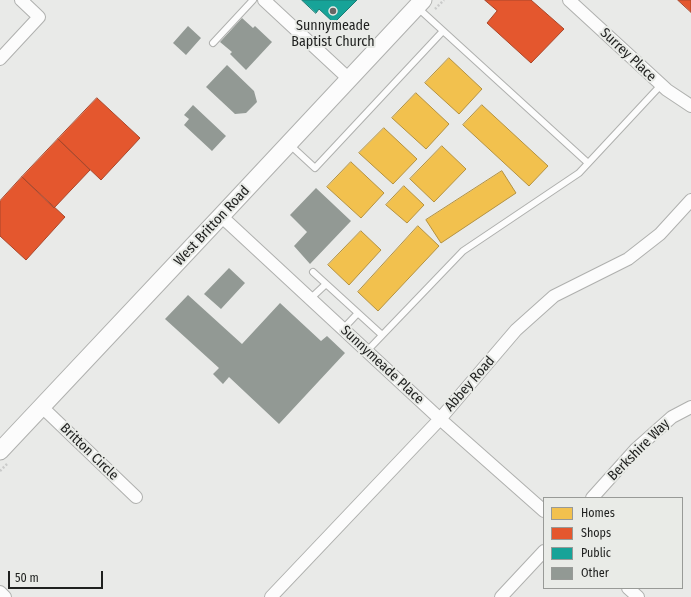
<!DOCTYPE html>
<html>
<head>
<meta charset="utf-8">
<style>
  body { margin:0 }
  #map { position:relative; width:691px; height:597px; overflow:hidden; background:#e9eae8; font-family:"Fira Sans Condensed",sans-serif }
  canvas { display:block }
  .legend { position:absolute; left:543px; top:497px; width:140px; height:92px; box-sizing:border-box; background:#e9ebe7; border:1px solid #989a97; margin:0; padding:5px 7px; list-style:none; font-size:12px; color:#1f201f }
  .legend li { display:flex; align-items:center; gap:8px; height:20px }
  .legend b { width:20px; border:1px solid #989a97 }
  .scale { position:absolute; left:8px; top:571px; width:95px; height:18px; box-sizing:border-box; border:2px solid #1f201f; border-top:0; padding-left:5px; font-size:12px; line-height:14px; white-space:nowrap; color:#1f201f; -webkit-text-stroke:3px #e9ebe7; paint-order:stroke }
</style>
</head>
<body>
<div id="map">
<canvas width="691" height="597"></canvas>
<ul class="legend">
<li><b style="height:11px;background:#f2c14e"></b>Homes</li>
<li><b style="height:11px;background:#e4572e"></b>Shops</li>
<li><b style="height:11px;background:#17a398"></b>Public</li>
<li><b style="height:11px;background:#929994"></b>Other</li>
</ul>
<div class="scale">50 m</div>
</div>
<script>
const c = document.querySelector('canvas').getContext('2d');
c.lineJoin = 'round';
function fill(path, color) { c.fillStyle = color; c.fill(path, 'evenodd'); }
function strokePath(path, color, width, dash) { c.strokeStyle = color; c.lineWidth = width; c.lineCap = dash ? 'butt' : 'round'; c.setLineDash(dash || []); c.stroke(path); }
function label(font, color, halo, rows, align = 'center') {
  c.font = font + ' "Fira Sans Condensed",sans-serif'; c.lineWidth = 4; c.setLineDash([]); c.textBaseline = 'middle'; c.strokeStyle = halo; c.fillStyle = color; for (const [text, x, y, turn = 0] of rows) {
    c.save(); c.translate(x, y); c.rotate((+turn || 0) * Math.PI / 180); c.textAlign = isNaN(turn) ? turn : align; if (halo) c.strokeText(text, 0, 0); c.fillText(text, 0, 0); c.restore();
  }
}
const homes = new Path2D(`
  M449 58 482 89 459 114 425 83Z
  M416 93 449 124 426 149 392 118Z
  M482 105 548 166 529 186 463 125Z
  M384 128 417 159 393 184 359 153Z
  M442 146 466 169 434 202 410 179Z
  M351 162 384 193 361 218 327 187Z
  M502 171 516 193 441 243 426 220Z
  M404 186 424 205 407 223 386 205Z
  M418 226 439 246 378 311 358 292Z
  M361 231 381 250 349 285 328 265Z`);
const shops = new Path2D(`
  M485 0H531L564 29 531 63 487 23 497 11Z
  M678 0H691V12Z
  M97 98 140 138 101 180 58 139Z
  M58 139 90 170 54 208 22 177Z
  M22 177 65 217 26 260 0 236V201Z`);
const public = new Path2D(`
  M302 0H357L334 23 319 9 316 13Z`);
const building = new Path2D(`
  M242 18 253 28 255 26 272 42 246 70 230 54 232 52 220 42Z
  M188 26 201 38 186 55 173 43Z
  M227 65 254 91 257 102 246 113 235 114 206 87Z
  M193 105 226 136 212 151 184 125 189 119 184 115Z
  M316 188 351 221 310 264 294 246 307 232 290 215Z
  M229 268 245 283 221 309 204 294Z
  M188 295 242 344 280 303 321 341 327 336 345 353 279 424 229 377 223 384 213 374 219 368 165 319Z`);
const path = new Path2D(`
  M435 9 444 0
  M0 471 7 464`);
const lane = new Path2D(`
  M418 8 588 163
  M213 43 253 0
  M289 144 315 168 443 31
  M313 272 382 335
  M310 299 326 284
  M343 329 358 313
  M367 351 463 251 579 173 661 85`);
const street = new Path2D(`
  M264 0 349 79
  M569 0 667 90 691 106
  M0 59 39 17 21 0
  M221 216 440 419 544 511
  M42 407 136 497
  M592 498 636 449 672 417 691 407
  M628 588 638 597
  M0 592 5 597
  M271 597 440 419 516 330 554 296 628 259 660 234 691 200
  M501 597 544 551`);
const secondary = new Path2D(`
  M0 451 221 216 423 0`);
const markers = [
  [333,11,4,"#666765"]
];
const poiNames = [
  ["Sunnymeade",333,26],
  ["Baptist Church",333,42]
];
const streetNames = [
  ["Surrey Place",628,55,43],
  ["West Britton Road",212,226,-47],
  ["Sunnymeade Place",382,365,43],
  ["Abbey Road",470,384,-49],
  ["Berkshire Way",639,450,-45],
  ["Britton Circle",89,452,44]
];
fill(homes, '#f2c14e');
strokePath(homes, '#b39140', 1);
fill(shops, '#e4572e');
strokePath(shops, '#a9462a', 1);
fill(public, '#17a398');
strokePath(public, '#197c74', 1);
fill(building, '#929994');
strokePath(lane, '#afb0ae', 8);
strokePath(street, '#afb0ae', 14);
strokePath(secondary, '#afb0ae', 19);
strokePath(path, '#cacbca', 2.5, [2, 2]);
strokePath(lane, '#fcfcfc', 6);
strokePath(street, '#fcfcfc', 12);
strokePath(secondary, '#fcfcfc', 17);
for (const [x, y, r, color] of markers) { const dot = new Path2D(); dot.arc(x, y, r, 0, 2 * Math.PI); c.fillStyle = color; c.fill(dot); strokePath(dot, '#e9ebe7', 1.5); }
label('14px', '#1f201f', '#e9ebe7', poiNames);
label('14px', '#1f201f', '#e9ebe7', streetNames);
</script>
</body>
</html>
